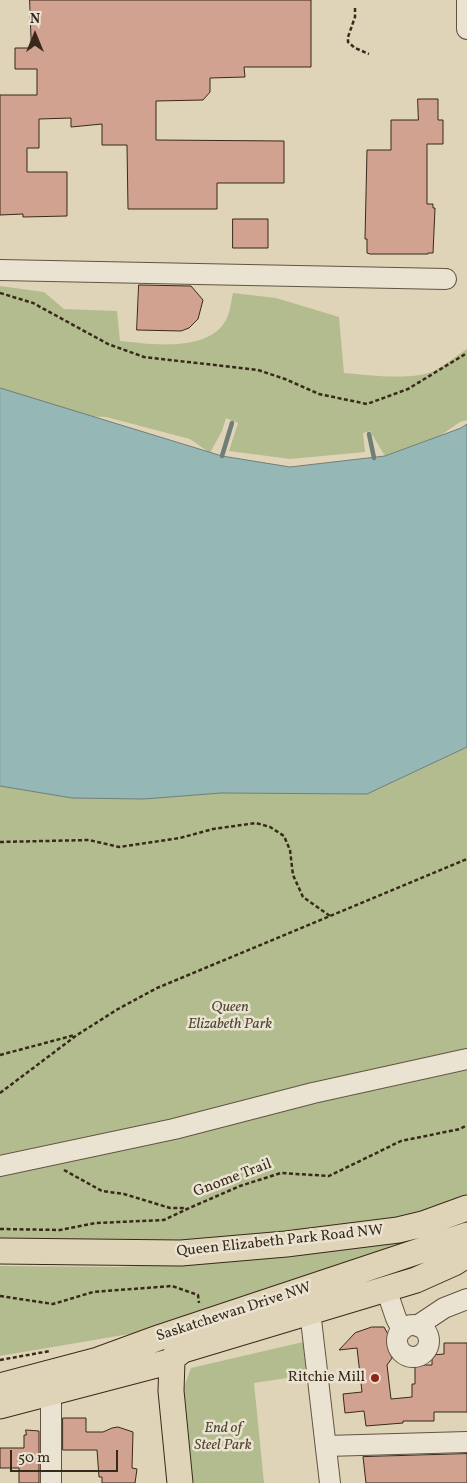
<!DOCTYPE html>
<html>
<head>
<meta charset="utf-8">
<style>
  body { margin:0 }
  #map { position:relative; width:467px; height:1483px; overflow:hidden; background:#dfd4b8; font-family:Vollkorn,serif }
  canvas { display:block }
  .north { position:absolute; left:10px; top:10px; width:50px; height:50px; -webkit-text-stroke:4px #eae3d1; paint-order:stroke; rotate:0deg; font-size:14px; font-weight:700; line-height:20px; text-align:center; color:#39291b }
  .north::after { content:''; display:block; margin:auto; width:18px; height:22px; background:#39291b; clip-path:polygon(50% 0,100% 100%,50% 72%,0 100%) }
  .scale { position:absolute; left:10px; top:1450px; width:108px; height:22px; box-sizing:border-box; border:2px solid #39291b; border-top:0; padding-left:6px; font-size:15px; line-height:18px; white-space:nowrap; color:#39291b; -webkit-text-stroke:4px #eae3d1; paint-order:stroke }
</style>
</head>
<body>
<div id="map">
<canvas width="467" height="1483"></canvas>
<div class="north">N</div>
<div class="scale">50 m</div>
</div>
<script>
const c = document.querySelector('canvas').getContext('2d');
c.lineJoin = 'round';
function fill(path, color) { c.fillStyle = color; c.fill(path, 'evenodd'); }
function strokePath(path, color, width, dash) { c.strokeStyle = color; c.lineWidth = width; c.lineCap = dash ? 'butt' : 'round'; c.setLineDash(dash || []); c.stroke(path); }
function label(font, color, halo, rows, align = 'center') {
  c.font = font + ' Vollkorn,serif'; c.lineWidth = 5; c.setLineDash([]); c.textBaseline = 'middle'; c.strokeStyle = halo; c.fillStyle = color; for (const [text, x, y, turn = 0] of rows) {
    c.save(); c.translate(x, y); c.rotate((+turn || 0) * Math.PI / 180); c.textAlign = isNaN(turn) ? turn : align; if (halo) c.strokeText(text, 0, 0); c.fillText(text, 0, 0); c.restore();
  }
}
const green = new Path2D(`
  M0 286 44 292 64 309 117 311 120 341C151 344 208 353 226 320 230 313 231 302 233 293L276 298 339 317 344 373C370 375 410 381 434 371 445 365 456 356 467 349V420L460 422 441 435 385 456 370 431 363 433 365 452 290 459 229 451 238 423 226 418 222 431 210 453 190 439 106 417 79 416 18 398 0 388Z
  M467 747V1195L442 1207 402 1219 165 1248 0 1244V786L72 798 144 799 221 793 367 794Z
  M411 1240 376 1258 241 1303 173 1319 141 1332 0 1356V1266L117 1267 206 1263Z
  M303 1342 307 1375 254 1383 264 1483H190L182 1392 191 1368Z`);
const water = new Path2D(`
  M0 388 222 456 290 467 385 456 461 428 467 424V747L367 794 221 793 144 799 72 798 0 786Z`);
const stream = new Path2D(`
  M369 434 374 458
  M222 456 232 423`);
const building = new Path2D(`
  M30 0H311V67H244L245 77 210 78V92L203 100 156 101V140L284 141V183H217V209H128L127 145H102V124L71 127V118L39 119V148H27V172H67V216L23 217V214L0 215V95H37V69H15V48H31Z
  M418 99H438V120H443V144H427V204H433V208H435L433 253H428V254H370L367 253V239H365L367 150H391V120H418Z
  M233 219H268V248H233Z
  M139 285 191 286 203 300 198 319 189 328 181 331 137 330Z
  M372 1327H384L390 1338 392 1358 387 1365 391 1399 412 1397V1384H415V1365H432V1355L444 1354V1343H467V1412H434V1421H403V1423L366 1426 364 1411 345 1413 343 1394 362 1392 357 1348 339 1350 355 1333Z
  M63 1418H86V1432H103L112 1428 118 1427 133 1432 132 1468 137 1469 135 1483H102V1477H99L97 1450H63Z
  M26 1430 39 1431V1483H19V1468H0V1448H24V1435H26Z
  M467 1454V1483H366L363 1457Z`);
const path = new Path2D(`
  M355 8V17L348 37V42L355 48 369 54
  M0 293 33 303 108 344 144 357 258 370 285 379 319 394 367 404 408 389 467 353
  M0 842 89 840 119 847 180 838 213 829 256 823 270 827 284 836 290 850 293 875 303 897 330 916
  M0 1055 75 1035
  M0 1093 77 1035 118 1009 157 988 467 859
  M64 1170 102 1191 124 1194 170 1208H186
  M0 1229 60 1230 96 1223 164 1220 187 1209 240 1186 281 1173 329 1176 401 1141 460 1129 467 1125
  M0 1296 53 1304 93 1292 172 1286 198 1295 199 1303
  M0 1360 50 1351`);
const minor = new Path2D(`
  M467 0V29
  M0 270 446 279
  M0 1166 174 1129 313 1093 467 1059
  M386 1289 396 1318 402 1330
  M310 1311 330 1483
  M397 1341a16 16 0 1 1 32 0a16 16 0 1 1-32 0Z
  M417 1326 444 1308 467 1299
  M51 1393V1483
  M326 1446 467 1442`);
const major = new Path2D(`
  M0 1251 181 1253 286 1244 398 1230 423 1224 467 1208
  M172 1361 171 1391 180 1483
  M0 1386 98 1360 161 1337 467 1235
  M0 1406 172 1361 175 1356 183 1350 416 1280 454 1263 467 1255`);
const markers = [
  [375,1378,5,"#8f2418"]
];
const parkNames = [
  ["Queen",230,1008],
  ["Elizabeth Park",230,1025],
  ["End of",223,1429],
  ["Steel Park",223,1446]
];
const streetNames = [
  ["Gnome Trail",233,1179,-21],
  ["Queen Elizabeth Park Road NW",280,1242,-6],
  ["Saskatchewan Drive NW",234,1313,-18]
];
const poiNames = [
  ["Ritchie Mill",365,1378]
];
fill(green, '#b3bc8e');
fill(water, '#95b7b6');
strokePath(water, '#707e78', 1);
strokePath(stream, '#707e78', 4.5);
fill(building, '#d1a28f');
strokePath(building, '#39291b', 1);
strokePath(minor, '#625442', 22);
strokePath(major, '#39291b', 27);
strokePath(path, '#39291b', 2.5, [4, 2.5]);
strokePath(minor, '#eae3d1', 20);
strokePath(major, '#dfd4b8', 25);
for (const [x, y, r, color] of markers) { const dot = new Path2D(); dot.arc(x, y, r, 0, 2 * Math.PI); c.fillStyle = color; c.fill(dot); strokePath(dot, '#eae3d1', 2); }
label('italic 15px', '#514632', '#eae3d1', parkNames);
label('15px', '#39291b', '#eae3d1', streetNames);
label('15px', '#39291b', '#eae3d1', poiNames, 'right');
</script>
</body>
</html>
